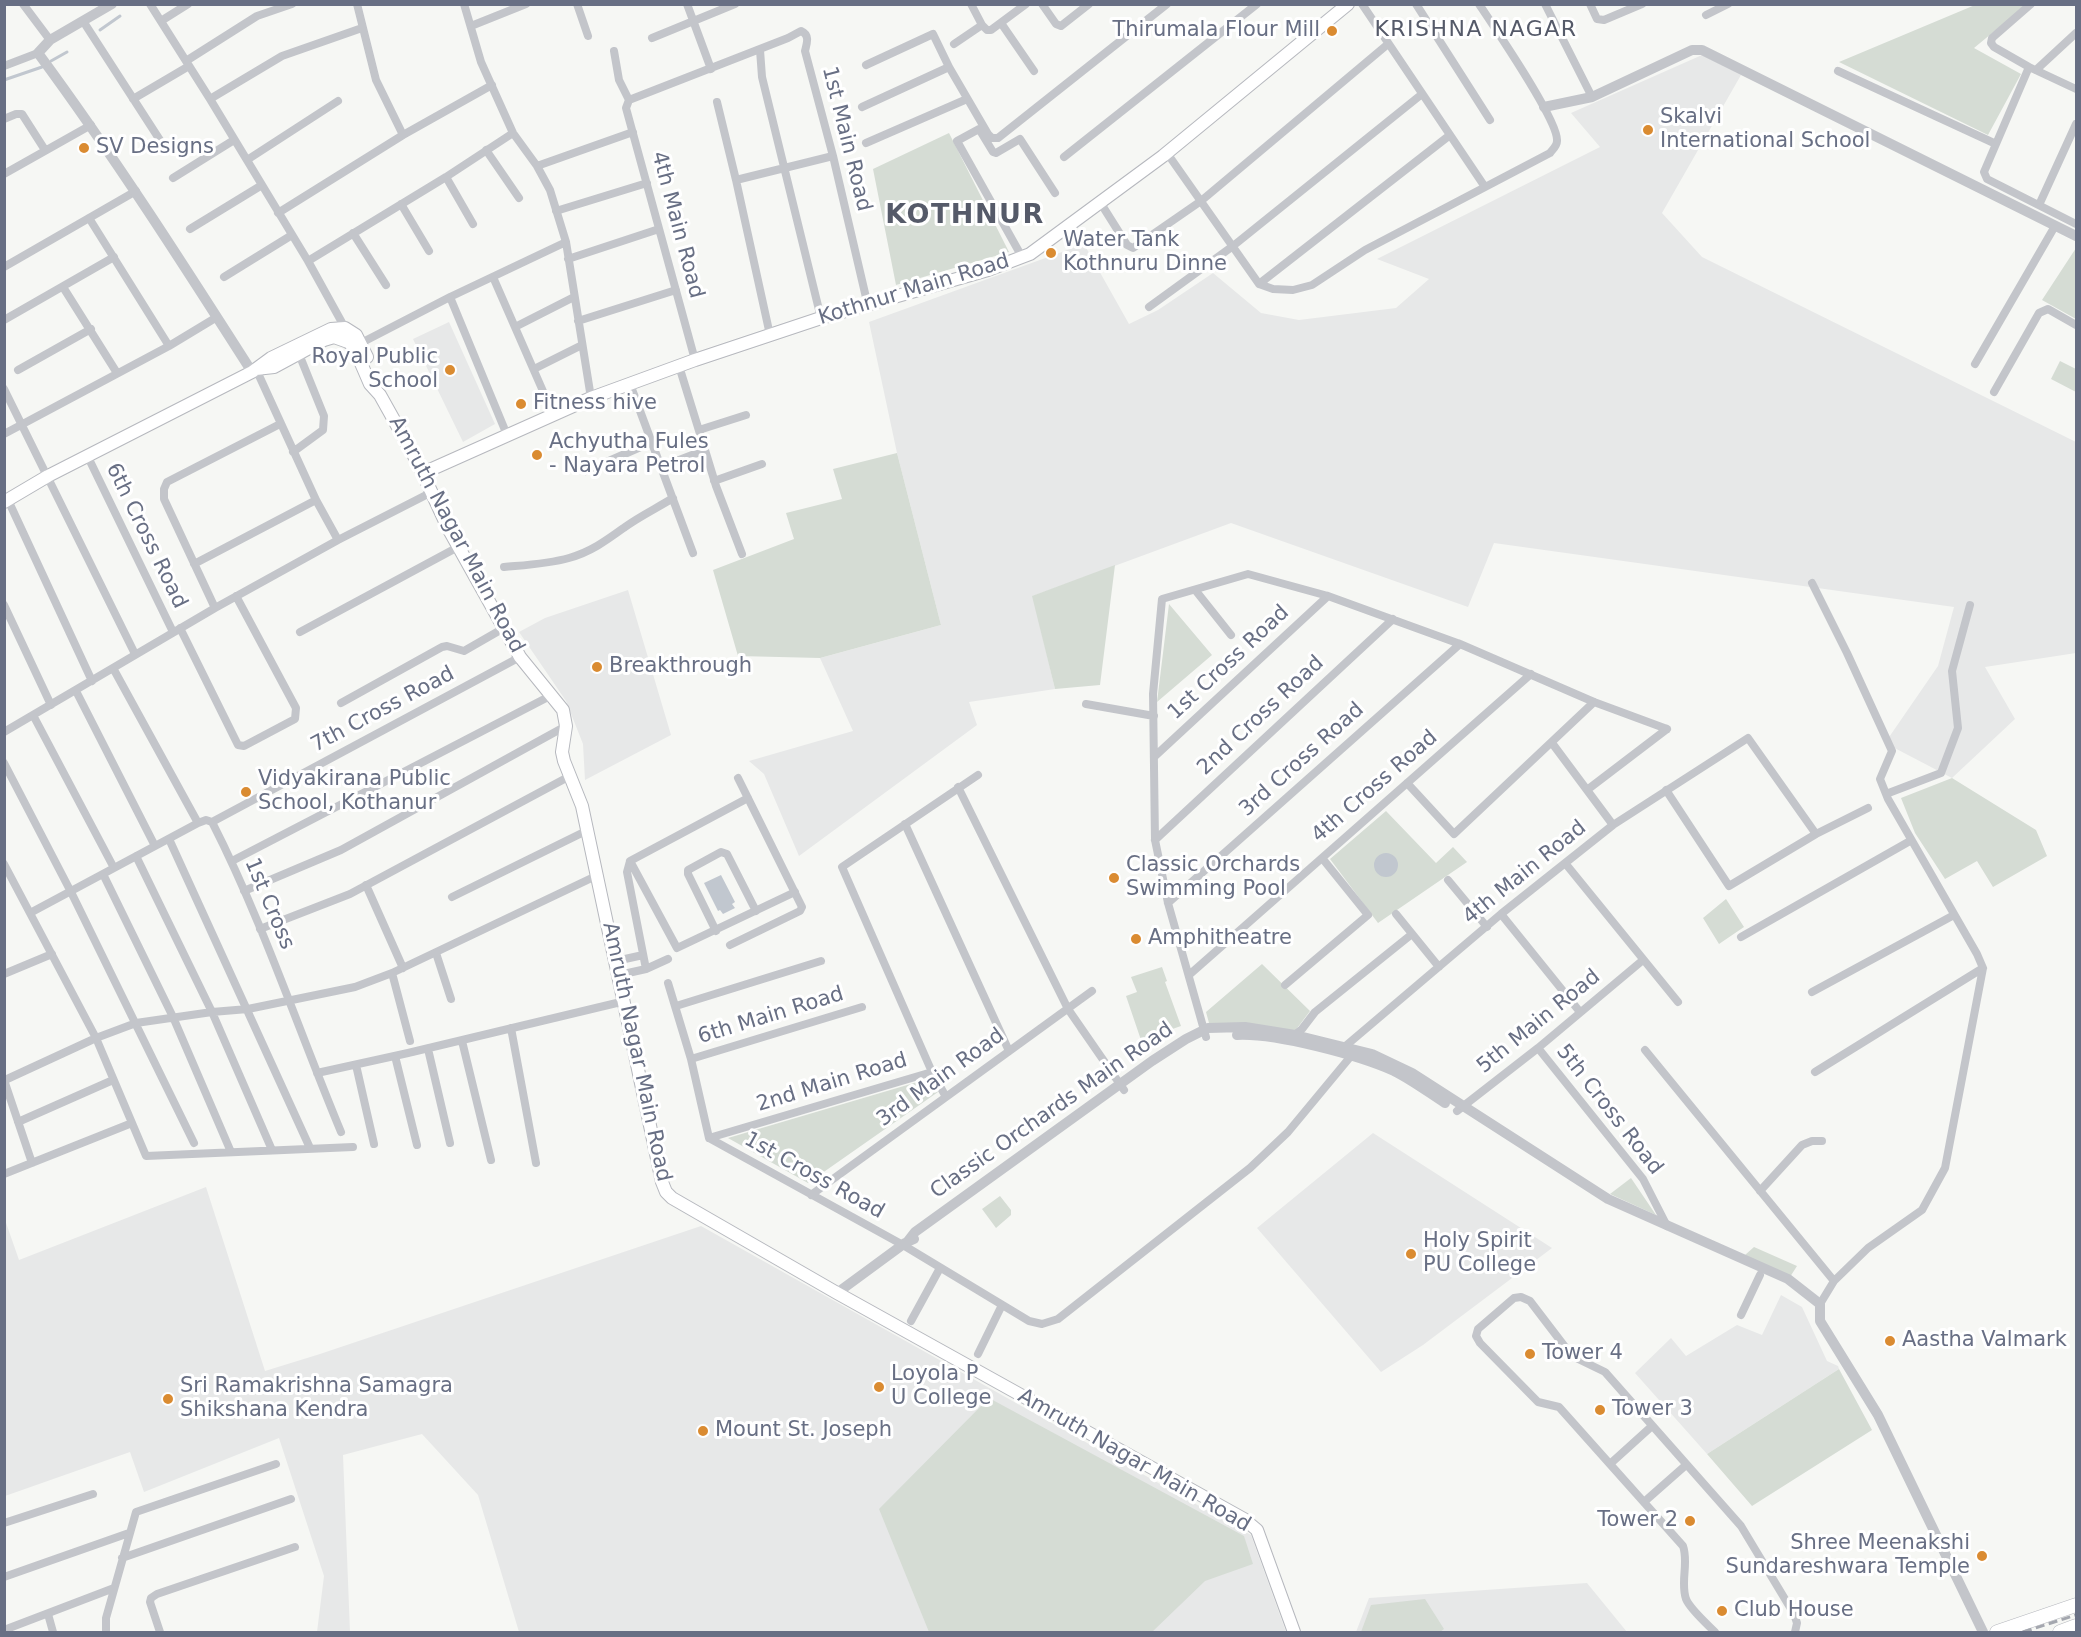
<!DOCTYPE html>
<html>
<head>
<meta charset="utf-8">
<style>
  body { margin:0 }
  #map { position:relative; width:2081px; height:1637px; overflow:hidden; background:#f6f7f4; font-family:"DejaVu Sans",sans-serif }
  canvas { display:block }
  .frame { position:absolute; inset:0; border:6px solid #686f84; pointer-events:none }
</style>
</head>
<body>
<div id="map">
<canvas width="2081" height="1637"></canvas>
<div class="frame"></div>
</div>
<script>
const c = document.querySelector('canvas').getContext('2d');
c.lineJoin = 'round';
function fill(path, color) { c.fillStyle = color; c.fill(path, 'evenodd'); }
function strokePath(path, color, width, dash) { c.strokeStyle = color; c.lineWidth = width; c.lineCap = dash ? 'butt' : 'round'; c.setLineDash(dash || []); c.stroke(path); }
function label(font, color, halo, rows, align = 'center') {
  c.font = font + ' "DejaVu Sans",sans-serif'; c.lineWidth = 6; c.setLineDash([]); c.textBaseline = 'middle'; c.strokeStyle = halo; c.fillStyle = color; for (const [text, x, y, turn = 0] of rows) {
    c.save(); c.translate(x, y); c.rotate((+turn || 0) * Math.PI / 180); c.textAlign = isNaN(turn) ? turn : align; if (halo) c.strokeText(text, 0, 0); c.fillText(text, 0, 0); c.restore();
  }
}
const built = new Path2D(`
  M1702 55 1741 75 1662 213 1702 257 2076 442V653L1985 667 2015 719 1952 778 1885 743 1938 666 1954 607 1494 543 1468 607 1231 523 1033 596 1055 689 969 702 977 725 799 856 764 774 749 761 853 731 820 658 941 625 897 453 869 322 1084 244 1129 324 1158 310 1213 273 1261 313 1299 320 1396 308 1429 279 1377 259 1600 147 1571 113Z
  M449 322 495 424 463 442 413 339Z
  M628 590 671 735 585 780 583 744 566 701 519 632 545 618Z
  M1373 1133 1552 1248 1423 1345 1381 1372 1257 1228Z
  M206 1187 265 1371 320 1354 701 1226 1251 1535 1286 1632H519L478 1495 422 1434 343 1455 350 1632H317L324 1576 279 1438 144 1492 130 1452 5 1496 4 1217 19 1260Z
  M1781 1295 1802 1307 1827 1361 1838 1366 1839 1369 1707 1454 1635 1373 1671 1338 1686 1356 1737 1325 1762 1335Z
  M1587 1583 1627 1632H1356L1369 1598Z`);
const green = new Path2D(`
  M1975 5H2026L1974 48 2021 74 1988 135 1839 62Z
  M949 133 1009 252 896 285 873 169Z
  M2076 248V319L2042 300Z
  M2060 361 2076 369V392L2051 379Z
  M897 453 941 625 820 658 738 656 713 570 794 539 786 513 842 499 833 469Z
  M1115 565 1100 685 1055 689 1032 596Z
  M1169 604 1212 655 1157 702Z
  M1952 778 2036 830 2047 856 1993 887 1977 861 1945 879 1915 833 1901 798Z
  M1386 811 1436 863 1453 847 1467 862 1378 923 1330 859Z
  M1726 899 1744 927 1719 944 1703 918Z
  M1262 964 1310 1011 1295 1031 1244 1023H1209L1206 1012Z
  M1162 967 1167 981 1165 982 1181 1026 1141 1040 1126 996 1137 992 1131 977Z
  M931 1078 938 1092 808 1183 728 1138Z
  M1631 1178 1656 1215 1610 1194Z
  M1000 1196 1011 1210V1215L996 1228 982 1209Z
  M1754 1247 1797 1266 1790 1277 1745 1255Z
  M1839 1369 1872 1430 1752 1506 1707 1454Z
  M989 1398 1244 1536 1253 1564 1205 1581 1152 1632H929L879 1509Z
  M1425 1599 1444 1629 1440 1632H1361L1371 1605Z`);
const water = new Path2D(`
  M1374 865a12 12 0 1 1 24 0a12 12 0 1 1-24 0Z
  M721 875 735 902 732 904 735 908 723 914 720 910 718 911 704 883Z`);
const stream = new Path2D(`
  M100 30 120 16
  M51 61 67 52
  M4 80 42 67`);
const minor = new Path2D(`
  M23 4 50 40
  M150 4 210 99 308 261 345 328
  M464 4 481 62 513 133 537 166 550 190 566 242 591 398
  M577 4 588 36
  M687 4 711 69
  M971 4 982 25 987 30H991L1026 4
  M1042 4 1056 24 1061 26 1089 4
  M1362 4 1485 187
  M1416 4 1490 120
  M1545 4 1592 97
  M1590 4 1597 19 1604 20 1642 4
  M2031 4 1992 38 1991 43 1994 47 2029 67 2076 89
  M1706 15 1728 4
  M83 21 167 151
  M161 21 188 4
  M1001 23 1034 71
  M471 26 526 4
  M652 38 735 4
  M954 44 982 25
  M760 50 762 77 821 318
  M614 51 619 80 629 100
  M186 61 257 16 292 4
  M866 65 933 34 949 67 988 134 992 138H998L1167 4
  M4 66 38 53
  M2029 67 1984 172 1987 179 2076 224
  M2036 70 2076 33
  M1838 71 1996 144
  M133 99 189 66
  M210 99 282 56 362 28
  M629 100 788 38 801 31C810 35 807 43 805 51L833 156 868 306
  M629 100 626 108 695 360
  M717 102 736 180 770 335
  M862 107 949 67
  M4 119 16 114H22L45 150
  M403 135 492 85
  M866 143 967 99
  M486 150 519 198
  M1167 153 1259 284 1273 289 1293 290 1312 285 1365 250 1550 153C1553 149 1557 146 1557 141 1559 121 1494 27 1479 4
  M1064 157 1257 4
  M247 160 338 101
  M537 166 633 132
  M4 174 91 125
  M446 177 473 224
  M173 178 234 140
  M736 180 833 156
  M1100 202 1127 245 1133 248 1201 201 1388 44
  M401 204 429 251
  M2039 205 2076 124
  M556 211 647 183
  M278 213 403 135 376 80 357 4
  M89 218 169 346
  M190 229 262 185
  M353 233 386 285
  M1022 257 957 141 979 129 993 152 996 153 1020 139 1055 193
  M568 259 659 229
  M308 261 446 177 513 133
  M4 267 136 191
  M224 277 292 235
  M493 277 553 414
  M1259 284 1450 135
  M63 287 117 373
  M450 297 507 435
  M1149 307 1233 246 1422 94
  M4 320 114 257
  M578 321 676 290
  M515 327 574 297
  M361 343 450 297 566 242
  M1975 364 2055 226
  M679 366 705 450
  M256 369 316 500 338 540
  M534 369 582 345
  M18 370 91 329
  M630 384 693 553
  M4 389 135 654
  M1994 392 2039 313 2048 309 2076 325
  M699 430 746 415
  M4 434 169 346 217 317
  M293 452 323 430 324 416 299 354
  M87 455 173 632
  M661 467 705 450 716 486 742 554
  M586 471 652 442
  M714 481 762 464
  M8 500 92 681
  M194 564 316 500
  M504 567C526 565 548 564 569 558 591 552 607 540 625 527 640 516 657 508 673 498
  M1812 583 1847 653 1892 751 1880 779 1888 799 1977 954 1983 968 1945 1168 1922 1210 1868 1248 1834 1281 1820 1304
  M1196 591 1231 635
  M4 605 51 705
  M215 608 164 499V489L167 482 280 424
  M180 628 238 745 244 746 295 719 296 708 236 596
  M300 632 458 547
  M113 668 198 823
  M76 691 155 846
  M341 703 442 647 447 646 464 651 504 628
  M1086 704 1154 716
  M33 715 114 868
  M4 732 215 608 338 540 432 492
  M1552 743 1613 825
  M1154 757 1328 596
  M4 763 71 892 194 1143
  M1407 783 1454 834 1594 702
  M958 787 1068 1009 1124 1090
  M1587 790 1667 729
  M1666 790 1729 886 1816 834 1868 808
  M1886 794 1941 773 1958 728 1952 671 1970 605
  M212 822C263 922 298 1029 341 1132
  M905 824 1009 1051
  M169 839 310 1148
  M1155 840 1393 619
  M136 856 212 1012 272 1150
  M232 861 552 695
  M630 861 677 948 795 892
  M1565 863 1678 1002
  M4 864 96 1038 136 1023 212 1012 248 1009 355 987 392 973 598 875
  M103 874 173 1017 231 1152
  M1448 880 1487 927
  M366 885 403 968
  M244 891 341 850 566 726
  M452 897 586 831
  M1168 903 1460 644
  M30 913 198 823 206 820 212 822 520 657
  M1396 914 1439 967
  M1501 914 1580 1012
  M260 929 350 894 570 776
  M716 931 688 874V870L721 852 727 854 756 911
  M1741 937 1910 841
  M730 945 800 911 802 907 738 778
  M436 953 451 999
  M616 961 643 955
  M646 969 627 872 630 861 748 798
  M392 973 410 1041
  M4 974 52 954
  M619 975 646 969 668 959
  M1189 975 1531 674
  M668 983 691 1059 709 1138 903 1245 1029 1321 1042 1324 1058 1319 1250 1168 1288 1132 1351 1056
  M1285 985 1368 915 1322 858
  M1812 992 1954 915
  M676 1006 821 961
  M511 1028 536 1163
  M1206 1037 1168 903 1155 840 1153 694 1162 599 1248 574 1328 596 1460 644 1594 702 1667 729
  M1292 1037 1302 1029 1315 1012 1412 934
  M462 1041 491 1160
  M1538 1048 1643 1179 1667 1226
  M428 1049 450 1143
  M1342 1049 1501 914 1613 825 1748 738 1816 834
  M1645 1050 1834 1281
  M395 1056 417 1145
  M691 1059 862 1007
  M356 1065 374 1144
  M1815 1072 1983 968
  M317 1073 408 1053 625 1001
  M4 1080 32 1163
  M5 1080 96 1038 146 1156 353 1147
  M946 1097 932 1072 842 867 978 775
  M1457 1111 1538 1048 1643 960
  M18 1122 113 1080
  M709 1138 932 1072
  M4 1174 132 1123
  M1760 1191 1802 1145 1812 1141H1822
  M811 1195 1092 991
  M1741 1315 1760 1275
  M911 1321 940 1268
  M978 1354 1002 1305
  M1610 1464 1652 1426
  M1644 1502 1686 1465
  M4 1523 93 1494
  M122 1558 291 1499
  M4 1577 129 1533
  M48 1614 53 1632
  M4 1630 114 1588
  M106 1632V1618L136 1512 276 1464
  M160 1632 150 1602 151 1598 157 1594 295 1547
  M1715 1632C1707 1624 1690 1609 1686 1599 1680 1582 1689 1563 1683 1546L1559 1407 1538 1402 1480 1343 1476 1336 1478 1329 1514 1298 1521 1297 1530 1301 1572 1356 1605 1372 1741 1526 1794 1614 1797 1623 1795 1632`);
const tertiary = new Path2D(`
  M112 4 50 40 38 53C114 156 183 264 252 372
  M1544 107 1592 97 1692 50H1702L2076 236
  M1237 1035C1276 1033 1358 1055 1394 1071 1412 1080 1428 1092 1445 1103
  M908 1241 915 1232 1152 1061 1186 1039 1208 1028 1245 1027 1295 1035 1372 1054 1412 1073 1608 1199 1788 1279 1820 1304V1321L1878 1415 1983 1632
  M837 1293 905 1243 914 1239`);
const secondary = new Path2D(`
  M256 369 274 367 324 340 334 337 348 342 354 347 370 384 380 395 418 463 448 528 520 657 563 710 566 726 562 752 564 761 582 806 662 1182 666 1192 672 1198 837 1293 1244 1519 1257 1530 1294 1632
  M423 473 591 398 695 360 821 318 988 270 1030 254 1163 156 1348 4
  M4 502 48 476 252 372 271 358 331 329 345 328 356 335 367 357`);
const primary = new Path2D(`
  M1997 1632 2076 1605
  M2060 1632 2076 1626`);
const rail = new Path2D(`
  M2023 1632 2076 1615`);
const markers = [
  [1332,31,6,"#da8b31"],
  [1648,130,6,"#da8b31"],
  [84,148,6,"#da8b31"],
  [1051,253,6,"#da8b31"],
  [450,370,6,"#da8b31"],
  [521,404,6,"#da8b31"],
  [537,455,6,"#da8b31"],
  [597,667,6,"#da8b31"],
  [246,792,6,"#da8b31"],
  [1114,878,6,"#da8b31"],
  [1136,939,6,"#da8b31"],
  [1411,1254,6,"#da8b31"],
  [1890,1341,6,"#da8b31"],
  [1530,1354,6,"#da8b31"],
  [879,1387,6,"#da8b31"],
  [168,1399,6,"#da8b31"],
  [1600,1410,6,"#da8b31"],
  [703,1431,6,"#da8b31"],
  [1690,1521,6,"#da8b31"],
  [1982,1556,6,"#da8b31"],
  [1722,1611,6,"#da8b31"]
];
const poiNames = [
  ["Thirumala Flour Mill",1320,31,"right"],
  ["Skalvi",1660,118],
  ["International School",1660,142],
  ["SV Designs",96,148],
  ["Water Tank",1063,241],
  ["Kothnuru Dinne",1063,265],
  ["Royal Public",438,358,"right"],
  ["School",438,382,"right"],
  ["Fitness hive",533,404],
  ["Achyutha Fules",549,443],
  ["- Nayara Petrol",549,467],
  ["Breakthrough",609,667],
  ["Vidyakirana Public",258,780],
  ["School, Kothanur",258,804],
  ["Classic Orchards",1126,866],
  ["Swimming Pool",1126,890],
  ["Amphitheatre",1148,939],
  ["Holy Spirit",1423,1242],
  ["PU College",1423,1266],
  ["Aastha Valmark",1902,1341],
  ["Tower 4",1542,1354],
  ["Loyola P",891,1375],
  ["U College",891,1399],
  ["Sri Ramakrishna Samagra",180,1387],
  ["Shikshana Kendra",180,1411],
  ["Tower 3",1612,1410],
  ["Mount St. Joseph",715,1431],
  ["Tower 2",1678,1521,"right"],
  ["Shree Meenakshi",1970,1544,"right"],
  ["Sundareshwara Temple",1970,1568,"right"],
  ["Club House",1734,1611]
];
const streetNames = [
  ["1st Main Road",846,139,76],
  ["4th Main Road",677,225,75],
  ["Kothnur Main Road",914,290,-17],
  ["Amruth Nagar Main Road",456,535,62],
  ["6th Cross Road",146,536,64],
  ["1st Cross Road",1229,663,-43],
  ["7th Cross Road",383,710,-28],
  ["2nd Cross Road",1261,716,-43],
  ["3rd Cross Road",1302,760,-42],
  ["4th Cross Road",1375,787,-41],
  ["4th Main Road",1525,873,-39],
  ["1st Cross",269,904,67],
  ["6th Main Road",771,1016,-17],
  ["5th Main Road",1539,1022,-39],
  ["Amruth Nagar Main Road",636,1052,78],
  ["3rd Main Road",941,1078,-36],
  ["2nd Main Road",832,1083,-17],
  ["5th Cross Road",1609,1110,52],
  ["Classic Orchards Main Road",1052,1111,-35],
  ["1st Cross Road",814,1176,29],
  ["Amruth Nagar Main Road",1134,1461,30]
];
const neighbourhoodNames = [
  ["KRISHNA NAGAR",1476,30]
];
const districtNames = [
  ["KOTHNUR",965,216]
];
fill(built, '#e7e8e8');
fill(green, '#d5dcd4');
fill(water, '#c1c7cf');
strokePath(stream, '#c1c7cf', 3);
strokePath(secondary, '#b6b8be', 14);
strokePath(primary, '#b6b8be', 15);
strokePath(minor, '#c3c5ca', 8);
strokePath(tertiary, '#c3c5ca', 10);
strokePath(secondary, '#fff', 12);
strokePath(primary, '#fff', 14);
strokePath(rail, '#a4a7af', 3, [9, 4.5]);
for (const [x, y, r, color] of markers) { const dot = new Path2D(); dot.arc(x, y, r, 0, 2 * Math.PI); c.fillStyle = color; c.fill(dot); strokePath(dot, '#fff', 2); }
label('21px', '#686f84', '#fff', poiNames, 'left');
label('21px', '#686f84', '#fff', streetNames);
c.letterSpacing = '1.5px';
label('22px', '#555a69', '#fff', neighbourhoodNames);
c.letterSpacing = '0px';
c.letterSpacing = '1.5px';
label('bold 27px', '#555a69', '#fff', districtNames);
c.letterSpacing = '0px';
</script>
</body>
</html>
